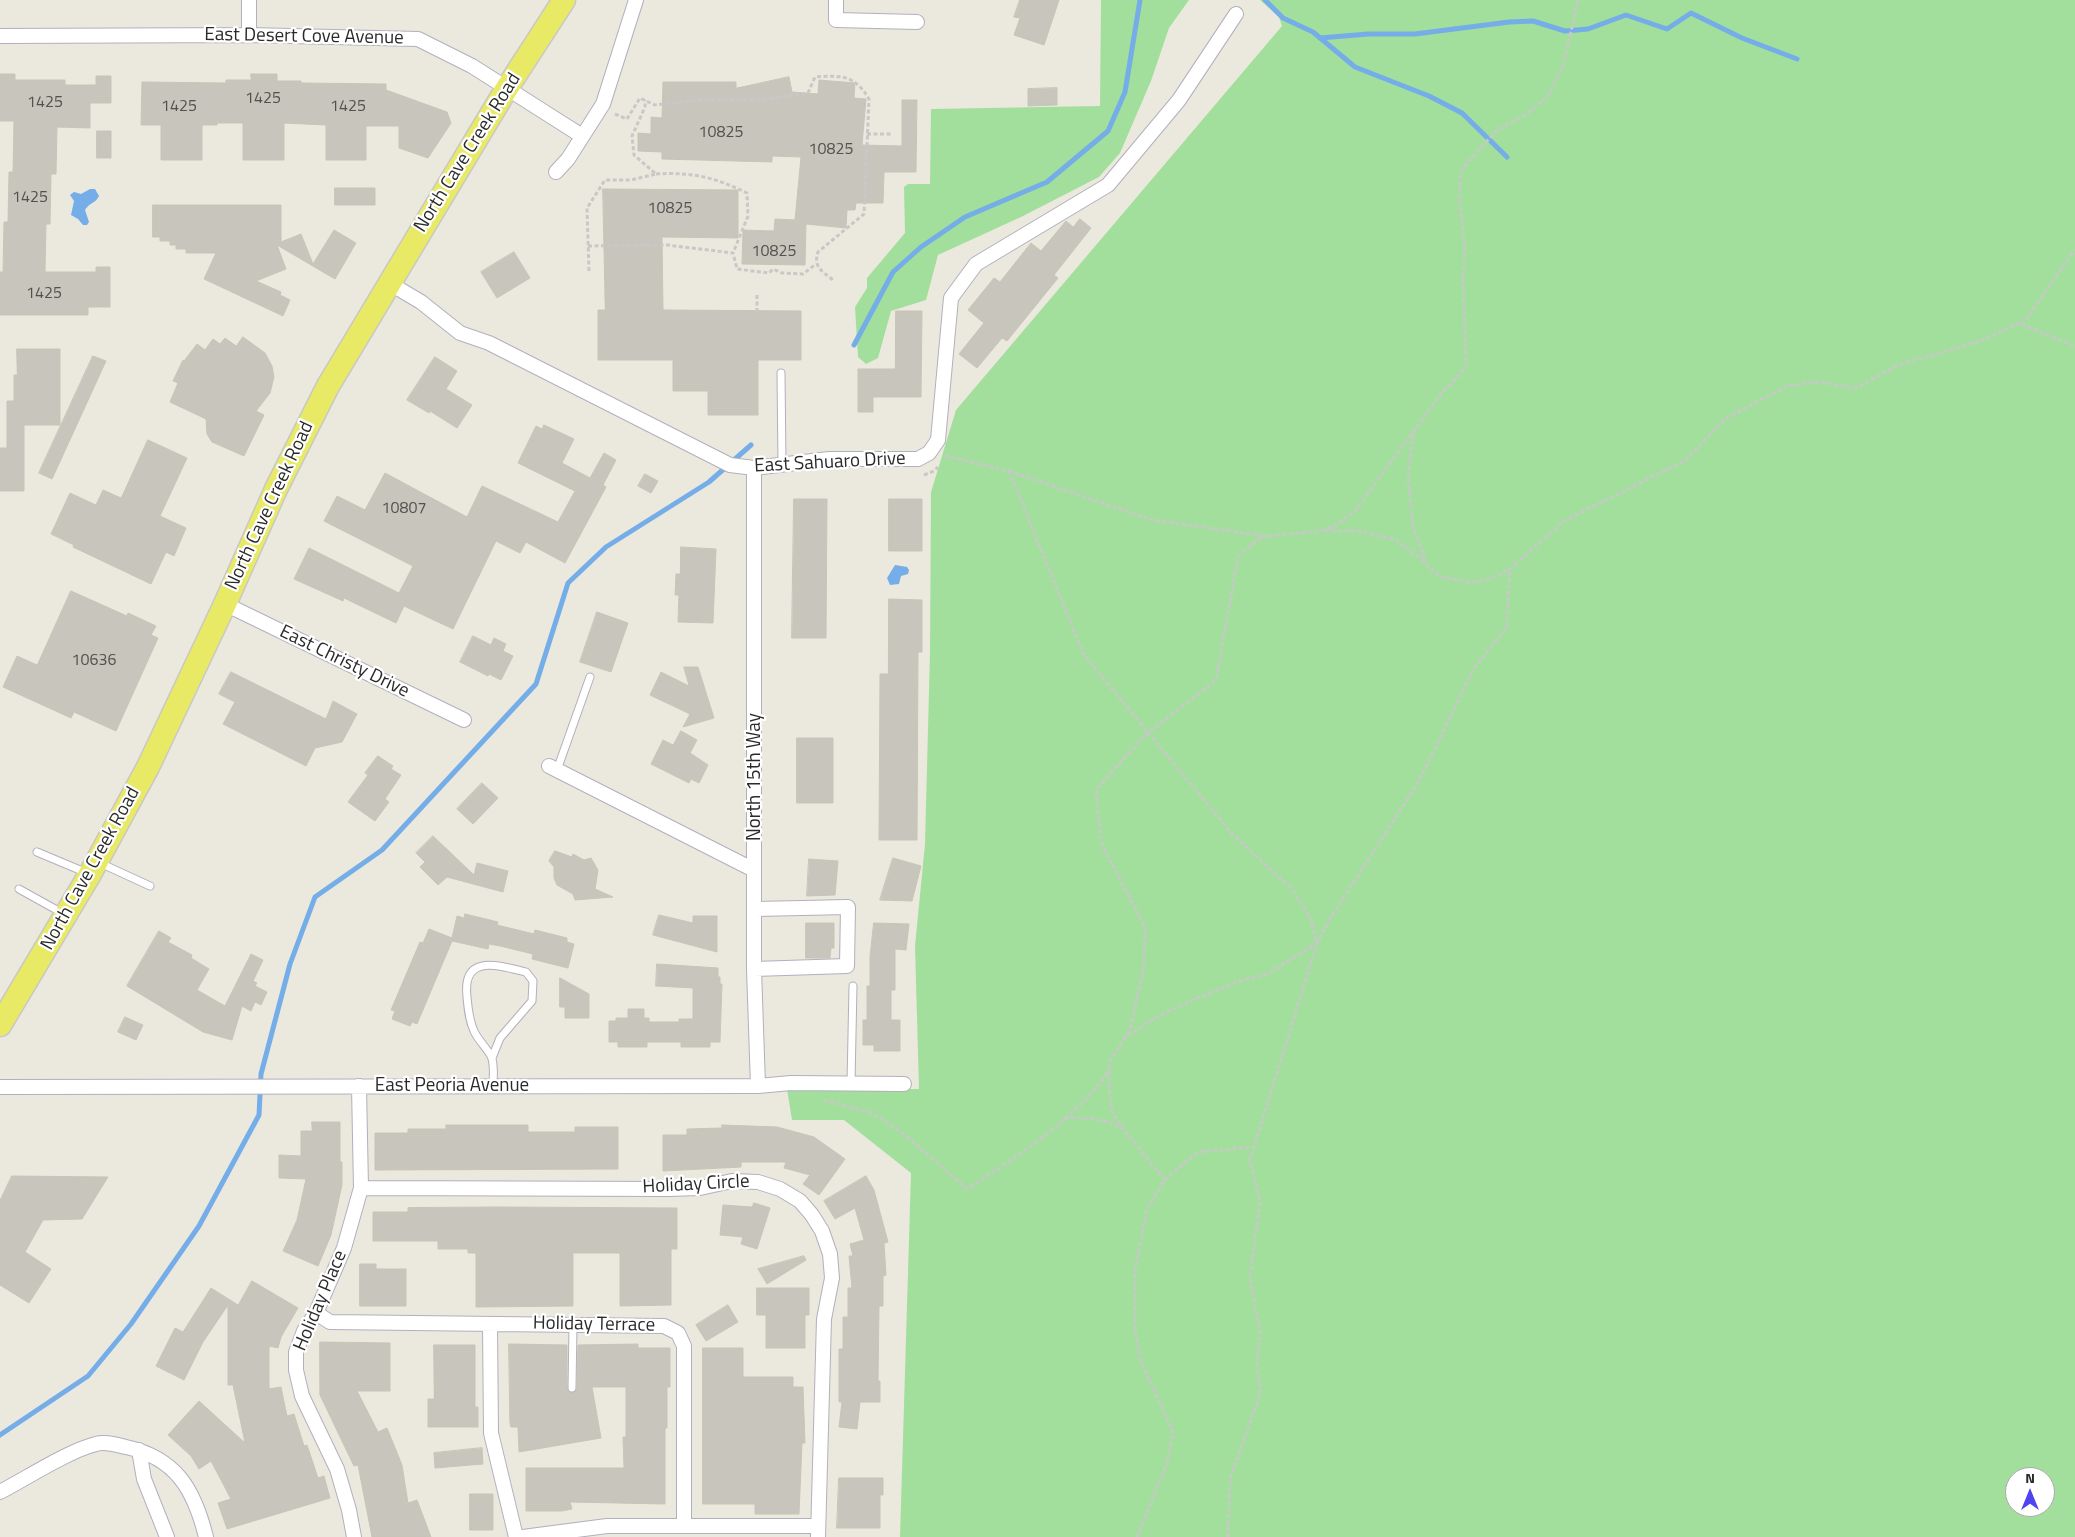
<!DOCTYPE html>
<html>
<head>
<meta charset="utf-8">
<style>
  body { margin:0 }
  #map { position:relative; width:2075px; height:1537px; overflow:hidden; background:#ebe9dd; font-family:"Titillium Web",sans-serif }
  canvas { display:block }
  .north { position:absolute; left:2005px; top:1467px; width:50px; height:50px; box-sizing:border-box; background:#fff; border:1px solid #aaa; border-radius:50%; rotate:0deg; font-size:14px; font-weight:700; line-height:20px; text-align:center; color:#2a2a2a }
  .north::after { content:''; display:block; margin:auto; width:18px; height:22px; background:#4f45f0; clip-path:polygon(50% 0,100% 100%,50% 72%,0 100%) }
</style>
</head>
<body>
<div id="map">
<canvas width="2075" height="1537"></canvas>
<div class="north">N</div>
</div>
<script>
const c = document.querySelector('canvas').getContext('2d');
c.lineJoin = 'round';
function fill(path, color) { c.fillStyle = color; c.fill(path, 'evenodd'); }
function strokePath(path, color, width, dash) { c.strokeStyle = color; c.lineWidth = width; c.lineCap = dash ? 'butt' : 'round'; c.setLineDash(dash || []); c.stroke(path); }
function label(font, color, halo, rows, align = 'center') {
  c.font = font + ' "Titillium Web",sans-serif'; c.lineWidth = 4.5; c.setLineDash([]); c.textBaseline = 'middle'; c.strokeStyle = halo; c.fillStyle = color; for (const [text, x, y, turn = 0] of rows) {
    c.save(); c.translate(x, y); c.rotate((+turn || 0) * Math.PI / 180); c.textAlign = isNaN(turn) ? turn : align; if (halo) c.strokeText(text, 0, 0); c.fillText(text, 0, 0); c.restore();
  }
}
const green = new Path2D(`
  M1101 0H1189L1169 28 1151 81 1120 153 1099 177 1021 217 938 255 926 300 891 311 878 358 866 364 858 357 855 307 867 288V278L905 233 904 187 908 184H930L931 109 1100 106Z
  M1260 0H2075V1537H900L911 1173 844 1120H792L787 1089H919L915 946 925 844 930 652 931 492 956 410 1282 26 1279 17ZM2015 1477H2045V1507H2015Z`);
const water = new Path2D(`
  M90 189H95L99 196C96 203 89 203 85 210L89 222 87 225H83L78 219 71 215 74 201 70 195 74 192 81 194Z
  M895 565 907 567 909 570 908 574 901 576 899 584 890 585 887 578Z`);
const stream = new Path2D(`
  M1265 0 1283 18 1313 32 1355 67 1429 96 1462 113 1507 157
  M1320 38 1368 34H1415L1509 22 1533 21 1565 31 1588 29 1626 15 1667 29 1691 13 1742 38 1797 59
  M854 345 893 272 921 247 965 217 1047 182 1108 131 1125 92 1140 0
  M0 1435 88 1376 131 1324 199 1226 259 1115 261 1074 290 964 315 897 382 850 536 684 568 583 606 547 709 482 751 445`);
const building = new Path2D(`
  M1020 0H1059L1044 45 1014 35 1020 18 1014 17Z
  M0 74H15V80H65V85H96V76H111V103H90V128L57 127 56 174H51L50 224H46L45 272H96V267H110V307H88V315H0V272H3L4 222H8L9 172H13L14 121H0Z
  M251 74H277V81H301V83L386 84V90L447 112 451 123 428 158 399 148V126H366V160H326V125L284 123V160H243V123H217V125H202V160H161V125H141L142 82 226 83V80H251Z
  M789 77 792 92 818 94 819 80 855 83 854 98 866 99 862 145 902 146V100H917L916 172H884L883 203H856L855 210H847L846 228 806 224 805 265 742 264 743 230 774 231 775 219 795 220 801 157 772 156V162L662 159V152L638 151V133L651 134V117L662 118 663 82H736V88Z
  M1057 88V105L1028 106V89Z
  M97 131H111V158H97Z
  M335 188H375V205H335Z
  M603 189 738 190V238L662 237 663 310 801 311V360H758V415H708V391H673V360H598V310H605Z
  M153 205H281V242L301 234 313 264 334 230 356 243 335 279 277 245 286 269 256 281 281 292 280 295 290 300 283 316 204 279 216 253H186V249H176V245H170V241H160V237H153Z
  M1080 219 1091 228 1054 275 1058 278 1007 341 1002 338 977 368 959 354 984 323 968 310 994 278 1000 282 1031 243 1041 251 1066 221 1073 227Z
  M514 252 530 278 497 298 481 272Z
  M896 311H922L921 397H873V412H858V369H895Z
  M243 337 265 353 272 366 274 377 270 393 256 411 264 415 244 456 212 442 207 434 206 419 170 402 178 383 173 381 183 360 184 361 197 344 205 350 213 339 220 344 225 338 236 346Z
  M17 349H60V425H24V491H0V448H7V401H14V375H17Z
  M93 356 106 361 52 479 39 473Z
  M435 357 457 371 446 389 472 405 457 428 430 411 429 413 407 400Z
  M544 425 574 439 562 463 590 478 604 453 616 460 603 485 606 487 565 563 526 542 520 553 496 541 453 629 404 606 396 623 344 598 343 601 294 579 309 548 399 593 413 566 324 521 337 496 365 510 385 473 467 517 482 486 558 522 575 491 518 463 536 426 542 429Z
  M148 440 187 458 160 516 186 528 174 556 166 552 151 584 73 547 74 545 51 534 70 493 96 505 103 490 121 498Z
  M645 474 658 481 651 493 638 486Z
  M794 499H827L826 638H792Z
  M889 499H922V551H889Z
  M681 547 716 549 713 623 678 622 679 595H675L676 574H680Z
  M71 591 127 616 128 613 156 626 151 635 158 638 116 731 74 712 71 718 3 687 17 656 37 665Z
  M889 599 922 600V652H918L917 840H879L880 674H888Z
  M597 612 628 623 611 672 580 662Z
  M473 636 491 645 494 638 506 644 503 651 513 656 501 680 489 674 488 676 460 662Z
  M684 667H698L714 718 683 727 690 714 650 695 661 672 689 686Z
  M231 672 326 719 333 701 357 714 342 742 315 748 306 766 223 724 235 702 219 694Z
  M681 731 697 740 690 753 708 765 699 783 691 779 689 783 651 764 663 740 673 745Z
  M797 738H833V803H797Z
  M378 756 393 766 391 769 401 775 385 799 389 802 375 821 348 802 368 775 365 773Z
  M482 783 498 798 473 824 457 809Z
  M433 836 474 875 477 863 508 871 503 892 447 877 438 885 420 867 425 862 416 853Z
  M555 851 572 857 573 854 584 860 591 858 598 870 595 889 613 897 575 900 573 894 557 885 554 878V867L549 861Z
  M893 858 921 866 912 901 880 900Z
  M809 859 838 861 835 895 807 896Z
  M465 914 498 922 497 925 534 934 535 930 567 938V942L574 944 568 968 532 959 533 954 500 946 489 944 488 949 452 941 417 1024 412 1022 410 1026 392 1019 395 1011 391 1010 420 942 423 943 429 929 452 938 457 916 464 918Z
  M659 915 693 923V916H717V952L653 935Z
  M806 923H834V948H831L830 958H806Z
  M874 923 909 924 906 950 895 949V990H891V1020H900V1051H874V1045H863V1020H867V986H870V957Z
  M159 931 171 938 168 942 192 955 191 958 209 969 197 990 225 1006 251 954 263 960 253 981 257 983 255 986 267 992 261 1005 255 1002 251 1011 242 1006 232 1040 203 1032 127 986Z
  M657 964 718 968V977H720V984H722L720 1042H710V1047H681V1042H647V1047H618V1042H609V1021H616V1018H628V1009H644V1018H649V1022H679V1019H693V988L656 986Z
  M560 978 589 994V1018H565V1007H560Z
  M125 1017 143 1025 136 1040 118 1032Z
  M312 1122H340V1162H342V1185L331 1235 318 1266 283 1251 297 1220 306 1179 279 1178V1155L301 1156V1131H312Z
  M446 1125H528V1132H575V1127H618V1169L375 1170V1133H408V1129H446Z
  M722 1125 777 1127 814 1137 845 1159 819 1195 803 1184 810 1175 784 1168 786 1162H741V1167L663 1171V1135H687V1129L722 1128Z
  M12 1176 108 1177 82 1219 43 1220 25 1252 51 1269 29 1303 0 1285V1201Z
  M866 1176 874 1190 888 1242 884 1243 886 1275 883 1276V1306H879L878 1381H880V1402H860L857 1429 839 1427 842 1402H839V1349H843V1317H848V1288H852L849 1256H853L850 1244 864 1240 855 1208 835 1219 824 1201Z
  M754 1203 770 1208 757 1249 741 1244 743 1237 720 1235 723 1205 752 1207Z
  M497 1207 677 1208V1249H671V1305L620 1306V1253H573V1306L476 1307V1253H468V1249H438V1241H373V1212H408V1208Z
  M804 1256 806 1260 767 1284 758 1269Z
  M360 1264H376V1269H406V1306H360Z
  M252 1281 298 1308 281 1337 278 1348 269 1346V1389L281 1387 287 1416 294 1414 304 1446 307 1445 318 1478 324 1476 330 1498 227 1529 218 1503 231 1499 211 1461 199 1469 191 1456 168 1435 199 1401 245 1443 233 1385H228V1305L203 1342 184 1380 156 1366 175 1328 183 1332 211 1288 238 1305Z
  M757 1288H809V1315H805V1348H766V1315H757Z
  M728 1305 738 1322 706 1341 696 1325Z
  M320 1342 390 1343V1391H357L378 1432 387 1428 402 1465 408 1503 417 1500 431 1537H372L358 1465 354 1466 320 1395Z
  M509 1344 567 1345V1388L571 1393 577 1388 578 1345 638 1344V1348H670V1387H667V1428H665V1504L570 1502 572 1509 562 1511H526V1468H624L623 1437H626V1387H592L601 1438 519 1452 518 1427H511L510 1423Z
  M434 1345H475V1407H478V1427H428V1399H434Z
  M703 1348H743V1377H793V1387H803L805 1443H802L799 1514H755V1504H703Z
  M482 1448 483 1464 435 1468 434 1453Z
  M839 1478H883V1495H880V1528H837Z
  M470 1494H493V1530H470Z`);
const path = new Path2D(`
  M615 114 627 119 640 98 655 105 700 100H760L808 93 815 77C841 75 855 75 869 99L864 214 818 252C813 267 822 271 833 280
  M867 134H891
  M656 174C693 172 714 177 747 193L748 216 733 253
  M588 246 667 245 733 253 737 269 769 273 773 269 782 273 803 274 816 264
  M589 271 587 208 605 180H631L656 174 634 155 632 136 645 107V100
  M757 295V312
  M2022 325 2075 249
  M1413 434 1408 475 1413 527 1426 562
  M945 456 1009 471 1153 520 1265 536
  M1009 471 1084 655 1233 835 1291 888 1310 917 1317 943 1267 974 1237 982 1193 1000 1158 1016 1126 1037
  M924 475 934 471 938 467
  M1325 531H1356L1394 539 1420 558 1439 576 1466 582 1485 581 1510 569
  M824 1100 872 1113 904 1134 967 1189C1006 1165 1089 1109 1109 1069
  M1064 1118C1086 1117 1103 1118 1123 1129
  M1165 1180 1124 1130 1112 1111 1109 1089 1110 1061 1130 1029 1144 966 1145 927 1101 843 1096 790 1144 736 1216 680 1238 557 1257 540 1266 536 1321 531 1335 526 1355 511 1441 394 1461 373 1466 364 1463 281 1465 247 1459 198 1461 175 1465 165 1497 130 1527 114 1548 96 1564 63 1578 0
  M1137 1537 1167 1463 1173 1432 1140 1359 1135 1329V1270L1147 1209 1165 1180 1198 1152 1254 1147
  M1228 1537 1230 1479 1260 1394 1257 1365 1260 1333 1250 1278 1260 1202 1250 1160 1317 943 1331 917 1418 783 1474 668 1506 629 1510 569 1564 521 1686 460 1726 418 1787 386 1819 382 1856 388 1898 365 1981 341 2018 323 2075 346`);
const service = new Path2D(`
  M781 373 782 465
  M557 770 590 677
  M37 852 87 873
  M100 863 150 886
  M19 889 64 914
  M492 1058 500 1038 532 1001 533 981 526 972C497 965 462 954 467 997 468 1009 469 1020 474 1031 478 1040 486 1047 491 1056 495 1064 493 1078 493 1087
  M851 1083 853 986
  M572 1388 573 1325`);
const minor = new Path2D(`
  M249 0V35
  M836 0V20L917 22
  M0 36 249 35 418 39 472 66 582 136
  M556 172 568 159 603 104 636 0
  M389 283 421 302 460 333 489 343 730 465 754 468 829 459H918L929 453 938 440 951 298 976 264 1108 185 1179 100 1236 14
  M754 468V969L758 1086
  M225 604 464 720
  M549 766 754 870
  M754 969 847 966 848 907 755 909
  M0 1087 758 1086 791 1083 904 1084
  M361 1188 668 1189 700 1188 732 1181 758 1182 780 1189 800 1201 812 1215 822 1231 830 1254 832 1278 824 1319 818 1537
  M316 1313 330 1322 664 1326 678 1333 684 1346V1526
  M490 1325 491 1433 516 1537
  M139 1450 144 1479 167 1537
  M0 1492C27 1478 68 1451 96 1444 105 1441 117 1445 126 1447 176 1458 194 1489 206 1537
  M354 1537 349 1510 337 1469 302 1396 296 1370V1352L304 1331 316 1313 344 1248 361 1188 359 1086
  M523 1537 607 1526H818`);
const primary = new Path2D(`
  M0 1025 90 874 148 767 225 604 276 489 328 386 507 88 564 0`);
const numberNames = [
  ["1425",263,99],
  ["1425",45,103],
  ["1425",179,107],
  ["1425",348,107],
  ["10825",721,133],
  ["10825",831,150],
  ["1425",30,198],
  ["10825",670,209],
  ["10825",774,252],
  ["1425",44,294],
  ["10807",404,509],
  ["10636",94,661]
];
const streetNames = [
  ["East Desert Cove Avenue",304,37,1],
  ["North Cave Creek Road",468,153,-58],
  ["East Sahuaro Drive",830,463,-3],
  ["North Cave Creek Road",270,506,-65],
  ["East Christy Drive",344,662,26],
  ["North 15th Way",755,777,-90],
  ["North Cave Creek Road",91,869,-61],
  ["East Peoria Avenue",452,1086],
  ["Holiday Circle",696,1185,-3],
  ["Holiday Place",321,1301,-67],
  ["Holiday Terrace",594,1325,1]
];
fill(green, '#a2df9c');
fill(water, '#75ade8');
strokePath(stream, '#75ade8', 5);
fill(building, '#c7c5bc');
strokePath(building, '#c7c5b6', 1);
strokePath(service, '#b1b0bd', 9);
strokePath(minor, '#b1b0bd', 16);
strokePath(primary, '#c8c8c8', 25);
strokePath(path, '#c8c8c8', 3, [4, 2.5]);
strokePath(service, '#fff', 7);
strokePath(minor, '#fff', 14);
strokePath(primary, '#e8e964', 22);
label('16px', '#51514e', null, numberNames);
label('19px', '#2a2a2a', '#fff', streetNames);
</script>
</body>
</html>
